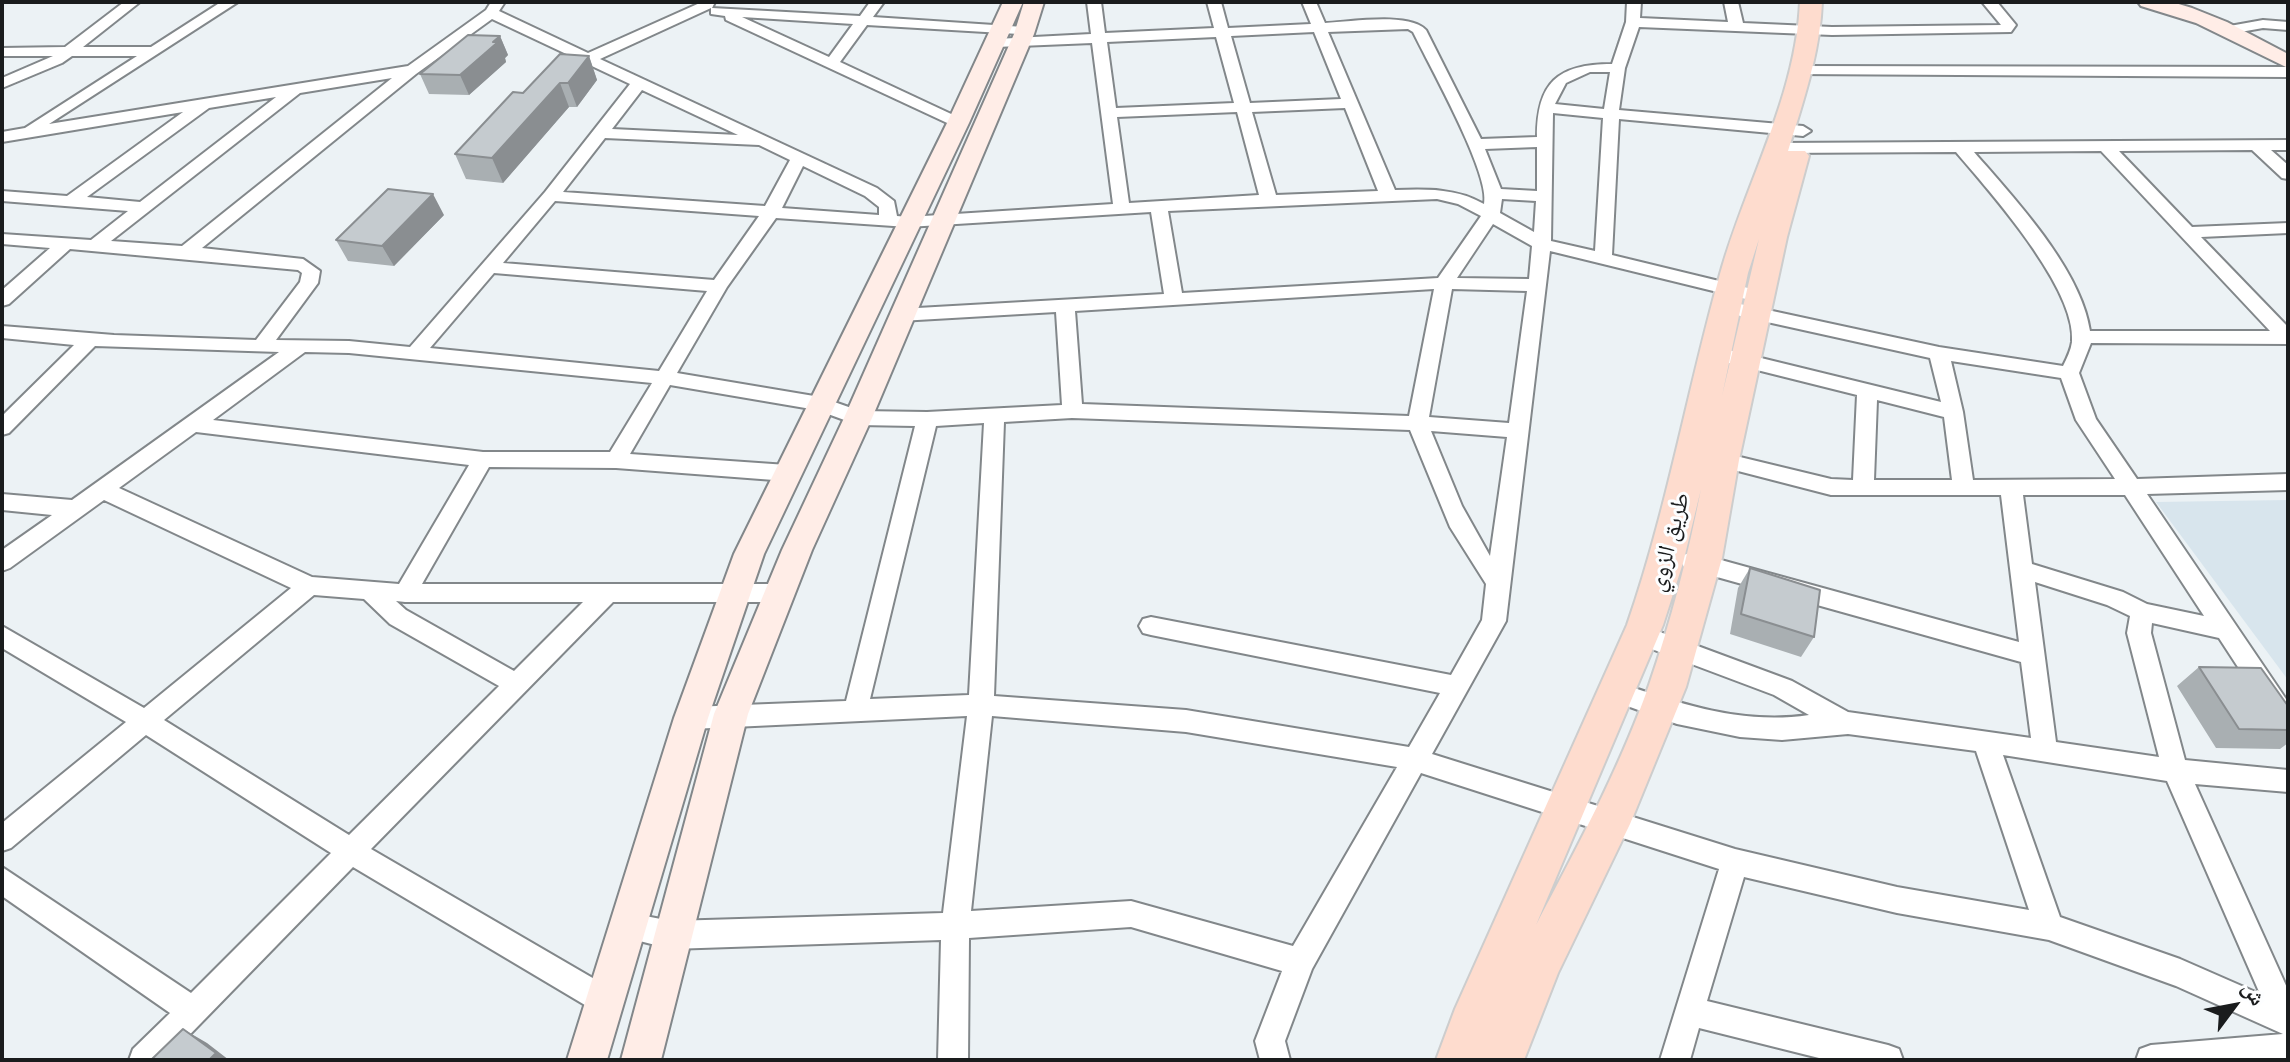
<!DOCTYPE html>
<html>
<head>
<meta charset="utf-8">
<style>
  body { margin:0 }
  #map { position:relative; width:2290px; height:1062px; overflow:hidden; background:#ecf2f5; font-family:"Public Sans","Noto Naskh Arabic",sans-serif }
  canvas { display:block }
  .frame { position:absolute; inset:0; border:4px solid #1a1c1d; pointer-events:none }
  .north { position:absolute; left:2194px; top:966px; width:80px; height:80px; -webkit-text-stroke:6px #fdfeff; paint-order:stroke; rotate:58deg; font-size:22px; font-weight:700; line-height:32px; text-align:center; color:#1a1c1d }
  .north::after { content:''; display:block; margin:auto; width:28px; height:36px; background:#1a1c1d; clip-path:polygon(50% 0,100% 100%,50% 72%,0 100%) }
</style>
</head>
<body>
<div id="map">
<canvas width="2290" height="1062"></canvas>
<div class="frame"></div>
<div class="north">ش</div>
</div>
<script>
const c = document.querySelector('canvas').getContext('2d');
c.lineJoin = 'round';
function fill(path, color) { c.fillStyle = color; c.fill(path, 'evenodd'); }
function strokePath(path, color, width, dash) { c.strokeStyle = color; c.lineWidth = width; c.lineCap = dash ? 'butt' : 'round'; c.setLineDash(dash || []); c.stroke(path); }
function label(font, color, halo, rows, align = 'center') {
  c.font = font + ' "Public Sans","Noto Naskh Arabic",sans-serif'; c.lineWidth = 6; c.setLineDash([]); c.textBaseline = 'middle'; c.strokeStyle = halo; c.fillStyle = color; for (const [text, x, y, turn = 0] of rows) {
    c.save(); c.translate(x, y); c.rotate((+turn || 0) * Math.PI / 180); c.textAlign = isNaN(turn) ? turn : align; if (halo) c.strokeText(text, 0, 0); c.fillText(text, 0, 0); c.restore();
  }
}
const built = new Path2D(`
  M2288 500V680L2156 502Z`);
const street = new Path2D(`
  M124 2H140L83 47H151L221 2H238L49 124 408 66 486 10 491 2H505L499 11 588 53 702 2H715L712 8 860 16 870 2H884L873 17 1024 27V33L1019 34 867 25 840 62 964 120 966 123 958 128 726 20 725 16 711 14V8L600 59 877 188 894 201 897 216 908 217 1113 204 1092 43 996 47 989 43 996 39 1091 34 1087 2H1101L1105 33 1214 28 1207 2H1221L1228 28 1311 24 1302 2H1316L1325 23C1350 22 1409 12 1426 30L1481 139 1537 137C1537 83 1557 64 1612 64L1626 22 1627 2H1641L1640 18 1728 22 1724 2H1738L1743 23 1832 27 2001 25 1982 2H1997L2016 25 2011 32 1832 35 1639 27 1625 68 1619 110 1803 126 1811 131 1803 136 1619 119 1612 255 1752 289 1755 293 1746 299 1550 251 1506 621 1432 754 1735 849 1897 887 2029 910 1976 751 1848 734 1782 740 1740 737 1677 724 1608 699 1605 692 1608 685 1617 682C1680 704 1742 725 1809 715L1774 695 1633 642 1629 635 1633 628 1641 625 1792 681 1848 712 2031 738 2021 662 1692 570 1684 567 1681 561 1684 555 1692 552 2019 642 2001 495H1831L1711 464 1704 462 1701 457 1704 452 1711 450 1831 479 1853 480 1857 395 1709 358 1706 353 1716 347 1941 402 1930 358 1740 316 1731 310 1733 306 1740 304 1939 347 2063 366C2067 358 2071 350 2072 342 2077 289 1990 192 1956 152L1776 153 1768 148 1776 143 2288 140V150H2271L2288 165V179L2282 178 2252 150 2119 151 2192 227 2288 223V233L2201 237 2288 327V344L2091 343 2079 373 2096 419 2137 479 2288 474V490L2147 494 2288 702V733L2279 730 2219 638 2152 623 2151 633 2185 760 2288 770V792L2195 784 2288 990V1060H2136L2140 1049 2151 1045 2283 1034 2176 986 2049 940 1897 913 1744 877 1707 1001 1888 1045 1899 1049 1903 1060H1827L1699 1028 1690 1060H1660L1719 869 1421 773 1312 969 1285 1041 1290 1060H1260L1255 1041 1282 971 1131 927 969 938 968 1060H938L941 940 671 949 620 936 616 926 620 916 630 913 671 921 943 913 967 716 691 729 682 725 679 718 682 711 691 707 846 701 915 426 858 425 817 410 670 385 630 454 787 465 794 468 798 473 794 478 787 481 616 468 489 467 422 584H779L787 587 790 593 787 599 779 602H613L371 849 615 991 620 1001 615 1011 605 1016 595 1011 353 867 165 1060H129L133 1049 170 1013 2 896V867L191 993 331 853 146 735 11 848 2 851V823L126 722 2 648V626L144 708 291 588 104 500 10 568 2 571V550L52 515 2 510V494L72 500 279 352 95 346 9 433 2 435V416L74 345 2 338V326L114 335 256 340 300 282 302 273 298 270 70 249 9 304 2 306V290L50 248 2 244V234L91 240 128 211 2 201V191L67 196 183 112 2 142V132L25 128 137 56H72L62 63 2 88V78L53 56H2V48L65 47ZM742 17 853 24 829 57ZM492 19 630 84 545 192 410 347 349 341 276 340 318 283 320 271 303 259 202 248 416 74ZM1408 29 1413 32C1429 65 1491 175 1484 204 1456 188 1427 189 1395 190L1328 32ZM1314 32 1341 99 1250 103 1231 36ZM1216 37 1234 103 1116 108 1107 42ZM1590 72H1610L1604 109 1555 104 1566 83ZM392 78 182 246 111 241 300 93ZM642 90 738 135 612 129ZM276 97 140 202 87 197 209 108ZM1345 108 1378 191 1276 195 1252 112ZM1237 112 1259 195 1129 203 1117 117ZM1553 113 1603 118 1595 251 1551 241ZM605 138 759 145 790 160 765 206 563 192ZM1537 147V191L1501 189 1485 149ZM2101 151 2270 331H2090C2081 269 2014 198 1974 152ZM803 166 865 196 879 207V215L782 208ZM1437 199 1458 204 1481 216 1438 278 1182 293 1168 211ZM1502 199 1536 201 1534 232 1500 213ZM555 201 759 216 714 280 503 263ZM1151 212 1164 294 900 309 891 315 900 321 1056 312 1062 405 927 412 860 411 820 397 677 373 727 287 776 218 908 227ZM1493 224 1532 246 1529 279 1457 278ZM494 273 707 291 659 371 430 348ZM1434 289 1409 416 1082 404 1075 311ZM1452 289 1527 291 1509 423 1429 417ZM305 352 349 353 652 383 610 452H483L213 420ZM1951 361 2061 378 2076 420 2115 479 1973 480 1963 412ZM1877 400 1944 417 1952 480H1874ZM1072 418 1410 430 1450 527 1486 584 1482 620 1451 675 1151 617 1143 619 1139 626 1143 633 1151 635 1440 693 1409 747 1186 710 994 696 1004 422ZM984 423 969 695 870 699 936 426ZM1431 431 1507 437 1490 556 1462 506ZM196 432 469 465 399 584 312 577 119 488ZM2023 495H2125L2204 616 2147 604 2123 592 2032 564ZM2035 582 2107 605 2130 616 2127 633 2159 757 2056 742ZM314 595 364 599 390 624 499 686 349 835 164 720ZM396 601 405 602H583L514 671 406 610ZM992 716 1186 732 1397 767 1293 946 1131 901 971 911ZM2003 755 2167 781 2260 994 2180 959 2060 917Z
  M2263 20 2288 22V30L2263 28 2229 34 2222 30 2224 27Z
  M1800 66 2288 67V77L1795 74 1792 71Z`);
const secondary = new Path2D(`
  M1003 2H1023L969 123 764 554 708 718 607 1060H567L674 718 734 554 947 123Z
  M1024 2H1044L1034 34 872 418 812 550 748 714 661 1060H621L714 714 782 550 844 418 1014 34Z
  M2138 2H2172L2192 8 2227 22 2288 54V68L2196 23 2141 6Z`);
const primary = new Path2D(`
  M1800 2H1822C1820 53 1803 102 1788 151H1805L1809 156 1787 237 1739 460 1722 558 1686 687 1630 824 1558 973 1524 1060H1436L1455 1009 1627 625C1667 510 1687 391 1720 274 1745 184 1796 97 1800 2ZM1759 239 1722 396 1748 273ZM1701 489C1688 556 1671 621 1649 685 1620 768 1577 847 1536 925L1663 625 1683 563Z`);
const wall = new Path2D(`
  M500 36 508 55 505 58 506 62 469 95 429 94 420 74Z
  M589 56 597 80 577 107H569L503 183 466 179 455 154 523 93Z
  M444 215 394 266 348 261 336 240Z
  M1750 568 1814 637 1801 657 1730 634 1738 588Z
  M2199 667 2288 706V743L2280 749 2216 748 2177 686Z`);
const shadedWall = new Path2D(`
  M500 36 508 55 505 58 506 62 469 95 460 75Z
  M589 56 597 80 577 107 568 83Z
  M560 83 569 107 503 183 492 158Z
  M433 194 444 215 394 266 382 246Z
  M183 1029 207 1043 229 1060H209Z`);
const building = new Path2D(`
  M468 35 500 36 493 42H498L460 75 420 74Z
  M560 54 589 56 568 83H560L492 158 455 154 513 92 523 93Z
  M388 189 433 194 382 246 336 240Z
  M1750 568 1820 590 1814 637 1741 614Z
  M2199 667 2261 668 2288 706V730L2239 729Z
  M183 1029 216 1053 209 1060H151Z`);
const streetNames = [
  ["طريق الزوي",1669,542,-75]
];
fill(built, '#d8e5ed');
strokePath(street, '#82878a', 4);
strokePath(secondary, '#82878a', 4);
strokePath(primary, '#cdcdcd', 4);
fill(street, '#fff');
fill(secondary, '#ffede7');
fill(primary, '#fedcce');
fill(wall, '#a9afb2');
fill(shadedWall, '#8a8e91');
fill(building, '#c5cbcf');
strokePath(building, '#8a8e91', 2);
label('24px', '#1a1c1d', '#fdfeff', streetNames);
</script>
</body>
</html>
